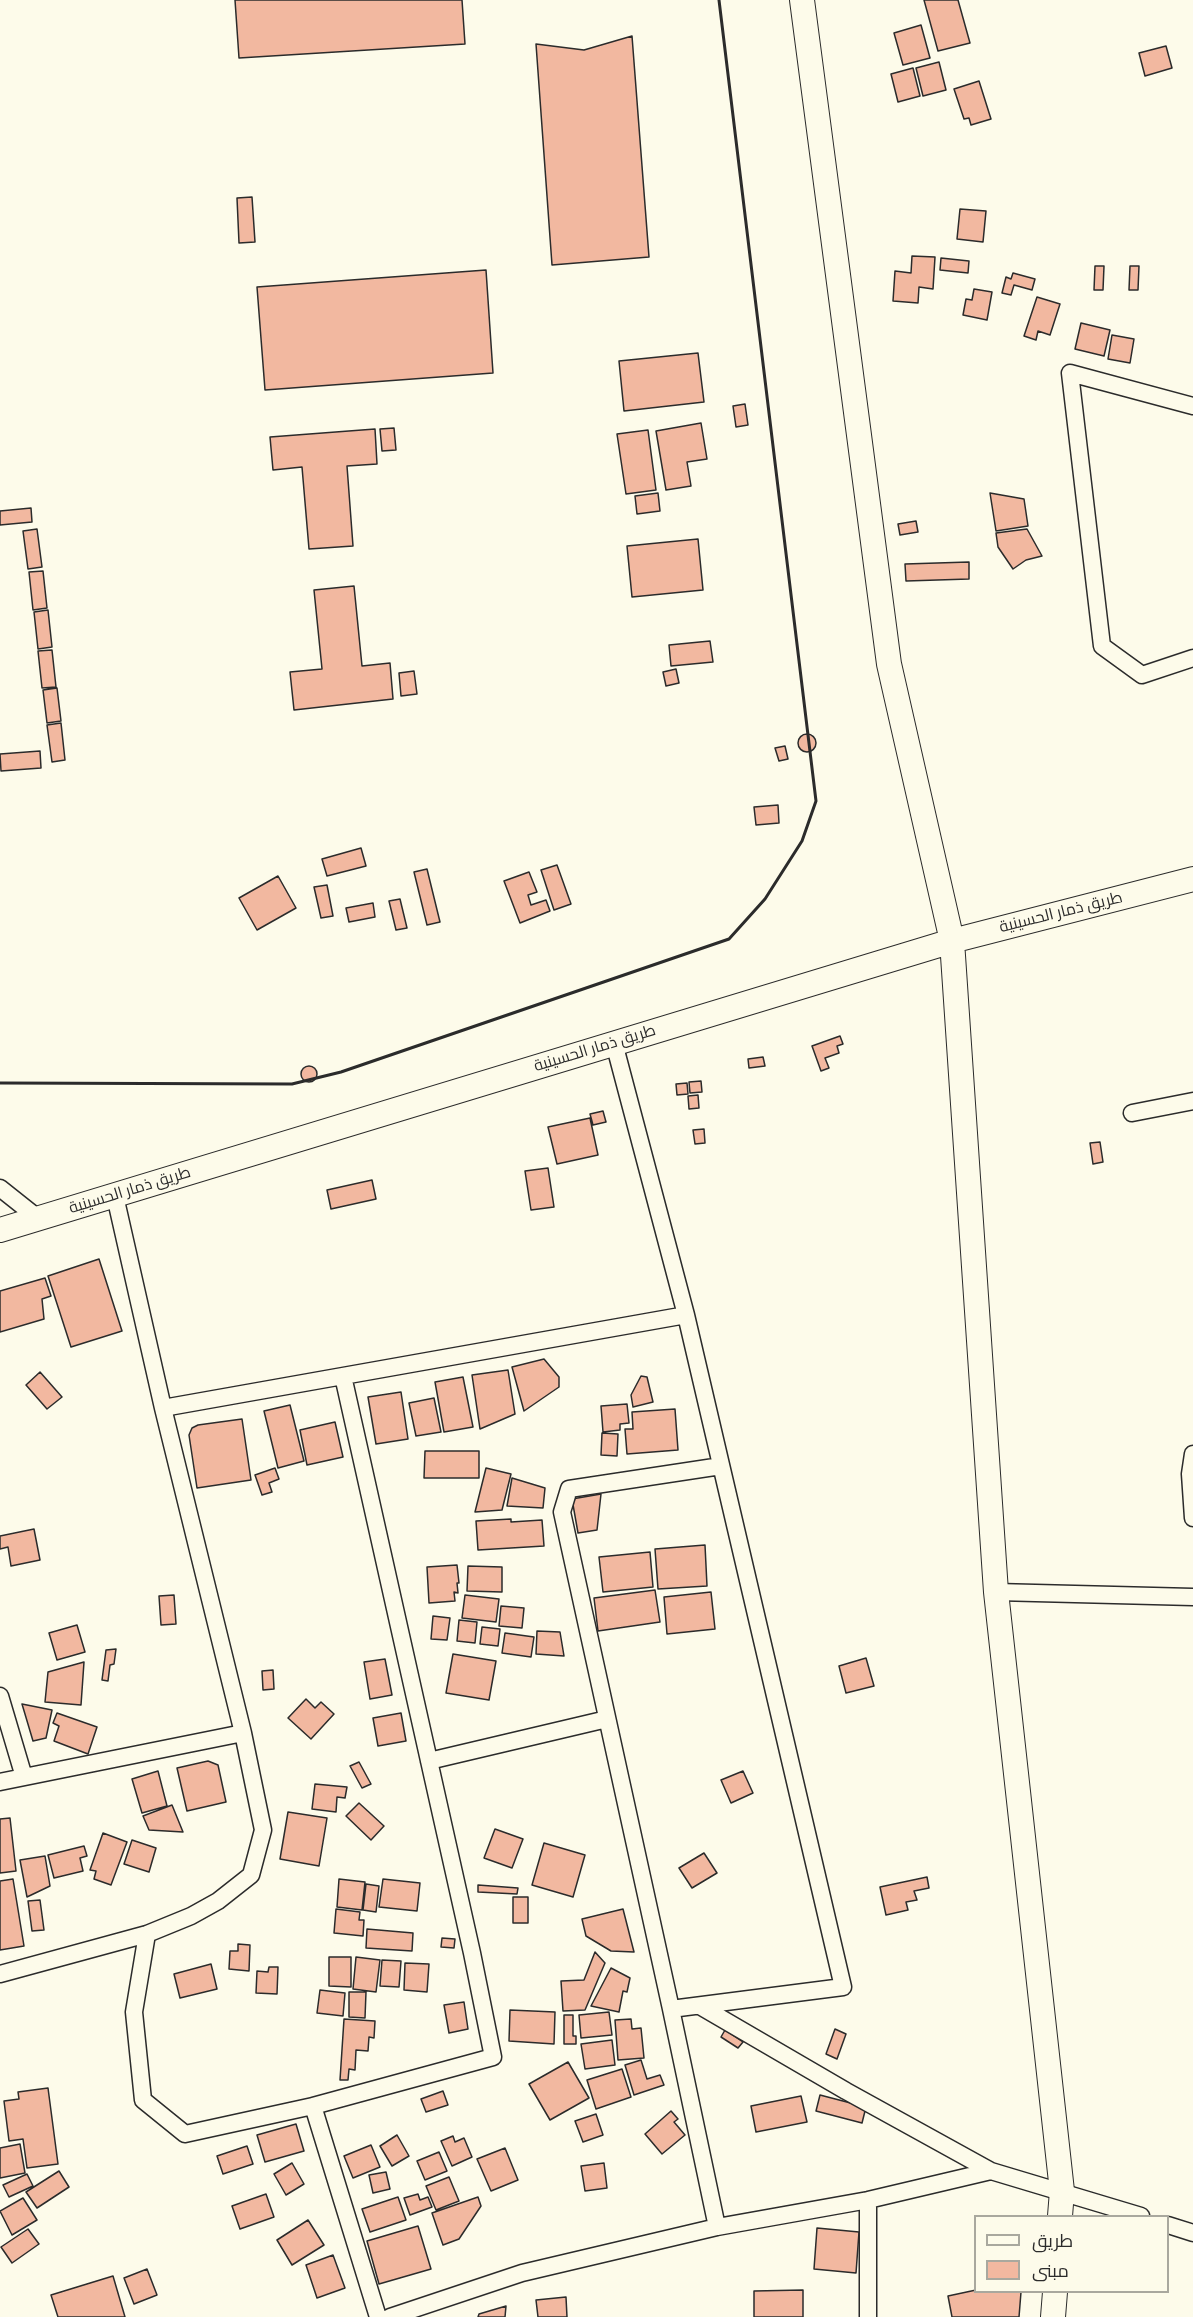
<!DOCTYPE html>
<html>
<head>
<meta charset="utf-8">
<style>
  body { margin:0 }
  #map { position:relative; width:1193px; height:2317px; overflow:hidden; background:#fdfbea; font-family:"Roboto Condensed",Cairo,sans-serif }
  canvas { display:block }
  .legend { position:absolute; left:974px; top:2215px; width:195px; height:78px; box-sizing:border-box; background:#fdfbea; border:2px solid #a9a89e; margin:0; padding:8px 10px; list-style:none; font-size:18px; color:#2b2b2b }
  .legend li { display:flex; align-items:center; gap:12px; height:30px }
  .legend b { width:30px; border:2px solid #a9a89e }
</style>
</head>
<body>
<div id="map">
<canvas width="1193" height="2317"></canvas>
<ul class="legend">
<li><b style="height:8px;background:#fdfbea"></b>طريق</li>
<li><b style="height:16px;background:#f2b8a0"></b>مبنى</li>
</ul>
</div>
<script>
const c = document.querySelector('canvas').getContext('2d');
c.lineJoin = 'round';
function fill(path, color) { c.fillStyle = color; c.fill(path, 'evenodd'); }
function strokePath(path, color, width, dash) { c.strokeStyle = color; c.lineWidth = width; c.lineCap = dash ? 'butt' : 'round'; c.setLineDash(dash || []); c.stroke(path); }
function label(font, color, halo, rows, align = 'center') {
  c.font = font + ' "Roboto Condensed",Cairo,sans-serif'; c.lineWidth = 4.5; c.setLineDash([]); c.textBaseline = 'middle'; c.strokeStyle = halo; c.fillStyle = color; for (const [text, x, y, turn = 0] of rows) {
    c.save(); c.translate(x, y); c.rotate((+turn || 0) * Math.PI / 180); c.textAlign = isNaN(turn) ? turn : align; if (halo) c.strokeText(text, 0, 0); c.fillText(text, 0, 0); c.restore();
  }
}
const building = new Path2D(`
  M235 0H462L465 44 239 58Z
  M924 0H958L970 43 938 51Z
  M921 25 930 58 903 65 894 33Z
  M632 36 649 257 552 265 536 44 584 50Z
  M1166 46 1172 68 1145 76 1139 53Z
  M939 62 946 90 923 96 916 68Z
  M913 68 920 96 898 102 891 74Z
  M979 81 991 119 971 125 969 118 964 119 954 89Z
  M252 197 255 242 239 243 237 198Z
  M960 209 986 211 983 242 957 239Z
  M912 256 935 257 933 289 919 287 918 303 893 301 895 271 911 273Z
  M941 258 969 261 968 273 940 270Z
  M1095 266H1104L1103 290H1094Z
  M1130 266H1139L1138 290H1129Z
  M486 270 493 373 265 390 257 287Z
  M1013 273 1035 279 1032 290 1014 285 1011 295 1002 293 1006 277 1011 279Z
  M974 289 992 292 987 320 963 315 966 299 972 300Z
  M1037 297 1060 304 1050 335 1038 331 1036 340 1024 336Z
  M1081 323 1110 330 1104 356 1075 349Z
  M1112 335 1134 339 1130 363 1108 359Z
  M698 353 704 402 624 411 619 361Z
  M745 404 748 425 736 427 733 406Z
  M701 423 707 459 687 462 691 486 666 490 656 431Z
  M394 428 396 450 382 451 380 429Z
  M375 429 377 464 347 466 353 546 309 549 302 467 273 470 270 437Z
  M648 430 656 490 626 494 617 434Z
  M658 493 660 511 637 514 635 496Z
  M990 493 1024 499 1028 526 996 531Z
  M31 508 32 522 0 525V511Z
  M916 521 918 532 900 535 898 524Z
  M37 529 42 567 28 569 23 531Z
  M1027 529 1042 556 1026 560 1013 569 998 547 996 533Z
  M698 539 703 590 632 597 627 546Z
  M969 562V579L906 581 905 564Z
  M43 571 47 608 33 610 29 572Z
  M354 586 362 666 390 663 393 699 294 710 290 672 322 669 314 590Z
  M48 610 52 647 38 649 34 612Z
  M710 641 713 662 671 666 669 645Z
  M52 650 56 687 42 688 38 651Z
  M676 669 679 683 666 686 663 672Z
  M414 671 417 694 401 696 399 673Z
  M57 688 61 721 47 723 43 690Z
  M61 723 65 760 52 762 47 725Z
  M798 743a9 9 0 1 1 18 0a9 9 0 1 1-18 0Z
  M785 746 788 759 779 761 775 748Z
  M40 751 41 768 1 771 0 754Z
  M778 805 779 823 756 825 754 807Z
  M361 848 366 866 327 876 322 859Z
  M557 865 571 904 554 910 541 870Z
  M427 869 440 922 427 925 414 872Z
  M529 872 537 892 528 895 531 905 546 900 550 911 520 923 504 881Z
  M278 876 296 908 257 930 239 898Z
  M327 885 333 916 321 918 314 887Z
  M400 899 407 928 396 930 389 901Z
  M373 903 375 917 349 922 346 908Z
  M840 1036 843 1044 837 1046 839 1053 825 1058 829 1068 821 1071 812 1046Z
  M763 1057 765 1066 749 1068 748 1059Z
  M301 1074a8 8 0 1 1 16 0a8 8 0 1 1-16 0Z
  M701 1081 702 1092 690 1093 689 1082Z
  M687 1083 688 1094 677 1095 676 1084Z
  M698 1095 699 1108 689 1109 688 1096Z
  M603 1111 606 1122 593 1125 590 1114Z
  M590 1118 598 1155 557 1164 548 1127Z
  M704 1129 705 1143 695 1144 693 1130Z
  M1100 1142 1103 1162 1093 1164 1090 1143Z
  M548 1168 554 1207 531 1210 525 1171Z
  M372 1180 376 1199 331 1209 327 1190Z
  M99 1259 122 1331 71 1347 48 1276Z
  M45 1278 51 1296 42 1299 44 1319 0 1332V1291Z
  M544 1359 559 1377V1387L524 1411 512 1367Z
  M508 1370 515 1414 480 1429 472 1375Z
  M40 1372 62 1397 47 1409 26 1385Z
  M641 1376 647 1377 653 1402 633 1407 631 1395Z
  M463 1377 473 1427 444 1432 435 1382Z
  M401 1392 408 1439 376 1444 368 1397Z
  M434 1398 441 1432 416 1436 409 1403Z
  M627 1404 629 1423 620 1424V1430L603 1432 601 1406Z
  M290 1405 304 1461 278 1468 264 1411Z
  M675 1409 678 1450 627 1454 625 1429H633L632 1412Z
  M242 1419 251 1480 197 1488 189 1435 192 1428 198 1425Z
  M335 1422 343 1457 307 1465 300 1430Z
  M602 1433 618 1434 617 1456 601 1455Z
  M425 1451H479V1478H424Z
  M275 1468 279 1479 269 1483 272 1492 262 1495 255 1475Z
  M486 1468 511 1474 502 1510 475 1512Z
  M512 1478 545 1488 543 1508 507 1506Z
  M601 1494 597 1530 578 1533 572 1499Z
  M511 1519V1522L542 1520 544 1546 478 1550 476 1521Z
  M34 1529 40 1560 11 1566 8 1547 0 1549V1536Z
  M705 1545 707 1586 658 1589 655 1549Z
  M650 1552 653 1587 603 1592 599 1557Z
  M457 1565 459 1583H457L458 1593 454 1592 455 1601 429 1603 427 1567Z
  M468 1566 502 1567V1592L467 1591Z
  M655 1590 660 1622 598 1631 594 1598Z
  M711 1592 715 1629 667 1634 664 1597Z
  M174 1595 176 1624 161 1625 159 1596Z
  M465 1595 499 1599 496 1622 462 1618Z
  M501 1606 524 1608 522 1628 499 1626Z
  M433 1616 450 1618 447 1640 431 1639Z
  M459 1620 477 1622 475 1643 457 1641Z
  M77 1625 85 1652 57 1660 49 1633Z
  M482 1627 500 1629 498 1646 480 1644Z
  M537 1631 560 1632 564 1656 536 1654Z
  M505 1633 534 1637 531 1657 502 1653Z
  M116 1649 114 1664 110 1665 108 1681 102 1680 106 1650Z
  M453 1654 496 1661 489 1700 446 1693Z
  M866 1658 874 1686 846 1693 839 1666Z
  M385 1659 392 1695 370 1699 364 1662Z
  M84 1662 81 1705 45 1702 48 1672Z
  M273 1670 274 1689 263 1690 262 1671Z
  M306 1699 315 1708 321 1702 334 1714 311 1739 288 1718Z
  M22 1704 52 1710 46 1738 33 1741Z
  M57 1713 97 1727 88 1754 54 1741 59 1726 53 1723Z
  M401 1713 406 1741 378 1746 373 1718Z
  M208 1761 218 1765 226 1802 187 1811 177 1768Z
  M359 1762 371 1784 362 1788 350 1766Z
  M158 1771 167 1806 142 1813 132 1779Z
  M743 1771 753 1793 731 1803 721 1780Z
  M315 1784 347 1787 345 1798 337 1797 336 1812 312 1809Z
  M359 1803 384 1826 371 1840 346 1816Z
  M172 1805 183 1832 149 1830 143 1816Z
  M288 1812 327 1818 319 1866 280 1859Z
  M10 1818 16 1871 0 1873V1819Z
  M495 1829 523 1839 512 1868 484 1858Z
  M103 1833 127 1842 111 1885 94 1879 96 1871 90 1870Z
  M132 1840 156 1848 149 1872 124 1864Z
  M544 1843 585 1855 573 1897 532 1885Z
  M84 1846 87 1856 80 1858 83 1871 54 1878 48 1855Z
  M704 1853 717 1873 692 1888 679 1868Z
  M45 1856 50 1886 27 1897 20 1860Z
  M927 1877 929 1888 914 1891 917 1900 906 1902 908 1910 886 1915 880 1887Z
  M13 1879 24 1946 0 1950V1881Z
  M339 1879 365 1882 362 1910 337 1907Z
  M383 1879 420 1883 417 1911 379 1907Z
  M366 1884 379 1886 376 1912 363 1910Z
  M478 1885 518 1888 517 1894 478 1892Z
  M513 1897H528V1923H513Z
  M40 1900 44 1930 32 1931 28 1901Z
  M336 1909 360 1912 359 1920H364L363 1936 334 1933Z
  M623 1909 634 1952 611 1951 586 1936 582 1919Z
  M367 1929 413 1933 412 1951 366 1948Z
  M442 1938 455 1939 454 1948 441 1947Z
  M238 1944 250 1945 249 1971 229 1969 230 1951H238Z
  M595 1952 605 1963 585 2010 563 2011 561 1981 584 1980Z
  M329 1957H351V1987L329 1986Z
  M356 1957 380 1960 376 1992 353 1989Z
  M382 1960 401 1961 399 1987 380 1986Z
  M405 1963 429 1964 427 1992 404 1990Z
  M211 1964 217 1989 180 1998 174 1974Z
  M269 1967H278L277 1994 256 1993 257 1971 268 1972Z
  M611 1968 630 1978 627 1992 623 1991 619 2012 591 2006Z
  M320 1990 345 1993 343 2016 317 2013Z
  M349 1992H366L365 2018 349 2017Z
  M464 2002 468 2029 449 2033 444 2005Z
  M510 2010 555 2012 554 2044 509 2041Z
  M609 2012 612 2035 581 2038 579 2015Z
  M564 2015H573V2036H576V2044H564Z
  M344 2019 375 2021 374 2038 369 2037 368 2051 356 2050 355 2070 349 2069 348 2080H340Z
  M631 2019 632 2029 641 2028 644 2058 618 2060 615 2020Z
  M835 2029 846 2034 837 2059 826 2054Z
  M725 2030 743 2042 738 2048 721 2037Z
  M612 2040 615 2065 585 2069 581 2044Z
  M641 2060 647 2079 660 2075 664 2085 634 2095 625 2065Z
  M568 2062 589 2098 550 2120 529 2084Z
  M622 2069 631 2097 596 2109 587 2080Z
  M48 2088 58 2164 27 2168 23 2139 9 2141 4 2101 19 2099 18 2092Z
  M443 2091 448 2105 426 2112 421 2099Z
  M820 2095 866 2107 862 2123 816 2111Z
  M801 2096 807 2122 756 2132 751 2106Z
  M671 2111 678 2119 674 2122 685 2135 662 2154 645 2134Z
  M596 2114 603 2135 583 2142 575 2121Z
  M296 2124 304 2151 265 2162 257 2135Z
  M397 2135 409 2156 392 2166 380 2146Z
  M453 2136 455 2142 464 2138 472 2157 452 2166 441 2141Z
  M20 2144 25 2173 0 2178V2148Z
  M371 2145 380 2167 353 2178 344 2156Z
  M247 2146 253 2164 223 2174 217 2156Z
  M505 2148 518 2180 491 2191 477 2159Z
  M439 2152 447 2171 425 2180 417 2161Z
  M292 2163 304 2184 286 2195 274 2174Z
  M604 2163 607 2188 585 2191 581 2166Z
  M59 2171 69 2187 37 2208 26 2192Z
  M386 2172 390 2189 373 2193 369 2175Z
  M27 2174 33 2186 9 2197 3 2185Z
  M449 2177 459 2201 436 2210 426 2186Z
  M266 2194 274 2217 240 2229 232 2206Z
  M418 2194 420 2200 428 2197 432 2207 410 2215 404 2198Z
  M398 2197 406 2220 370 2232 362 2209Z
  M478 2197 481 2206 459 2239 443 2245 432 2213Z
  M23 2198 37 2220 12 2235 0 2211Z
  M308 2220 324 2245 292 2265 277 2240Z
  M418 2226 431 2269 379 2284 367 2241Z
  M817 2228 859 2232 856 2273 814 2269Z
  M28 2229 39 2244 12 2263 1 2247Z
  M333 2255 345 2288 317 2298 306 2265Z
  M147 2269 157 2295 134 2304 124 2278Z
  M113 2276 125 2317H58L51 2295Z
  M803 2290V2317H754V2291Z
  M976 2290 1021 2292 1019 2317H952L948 2296Z
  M566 2297 567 2317H538L536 2300Z
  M506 2306 505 2317H478L479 2314Z`);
const street = new Path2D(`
  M1193 406 1070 373 1102 646 1142 675 1193 658
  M1132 1113 1193 1101
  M0 1188 39 1219
  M686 1315 843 1987 671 2009 562 1512 569 1489 721 1466
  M343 1376 472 1953 493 2057 313 2106 378 2317
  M163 1408 686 1315 614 1043
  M1193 1454 1190 1474 1193 1518
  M996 1592 1193 1597
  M0 1696 24 1777
  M429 1761 607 1719
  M0 1782 243 1733
  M147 1934 134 2012 143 2100 185 2134 313 2106
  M0 1974 147 1934 191 1916 218 1901 251 1875 263 1830 243 1733 163 1408 115 1196
  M700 2006 846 2091 991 2171
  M868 2200V2317
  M1168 2225 1193 2233
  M717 2227 868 2200 991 2171 1141 2216
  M390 2317 522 2273 717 2227 671 2009`);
const secondary = new Path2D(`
  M802 0 889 664 952 941 996 1592 1062 2191 1060 2216
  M0 1230 952 941 1193 879
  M1053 2317 1055 2292`);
const wall = new Path2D(`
  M0 1083 292 1084 341 1072 729 939 765 899 802 841 816 801 719 0`);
const streetNames = [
  ["طريق ذمار الحسينية",1061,913,-14],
  ["طريق ذمار الحسينية",595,1049,-17],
  ["طريق ذمار الحسينية",130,1191,-17]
];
fill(building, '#f2b8a0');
strokePath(building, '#2b2b2b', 1.5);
strokePath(street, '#2b2b2b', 19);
strokePath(secondary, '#2b2b2b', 26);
strokePath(street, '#fdfbea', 16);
strokePath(secondary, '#fdfbea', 24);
strokePath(wall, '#2b2b2b', 3);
label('16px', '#2b2b2b', '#fdfbea', streetNames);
</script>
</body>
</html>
